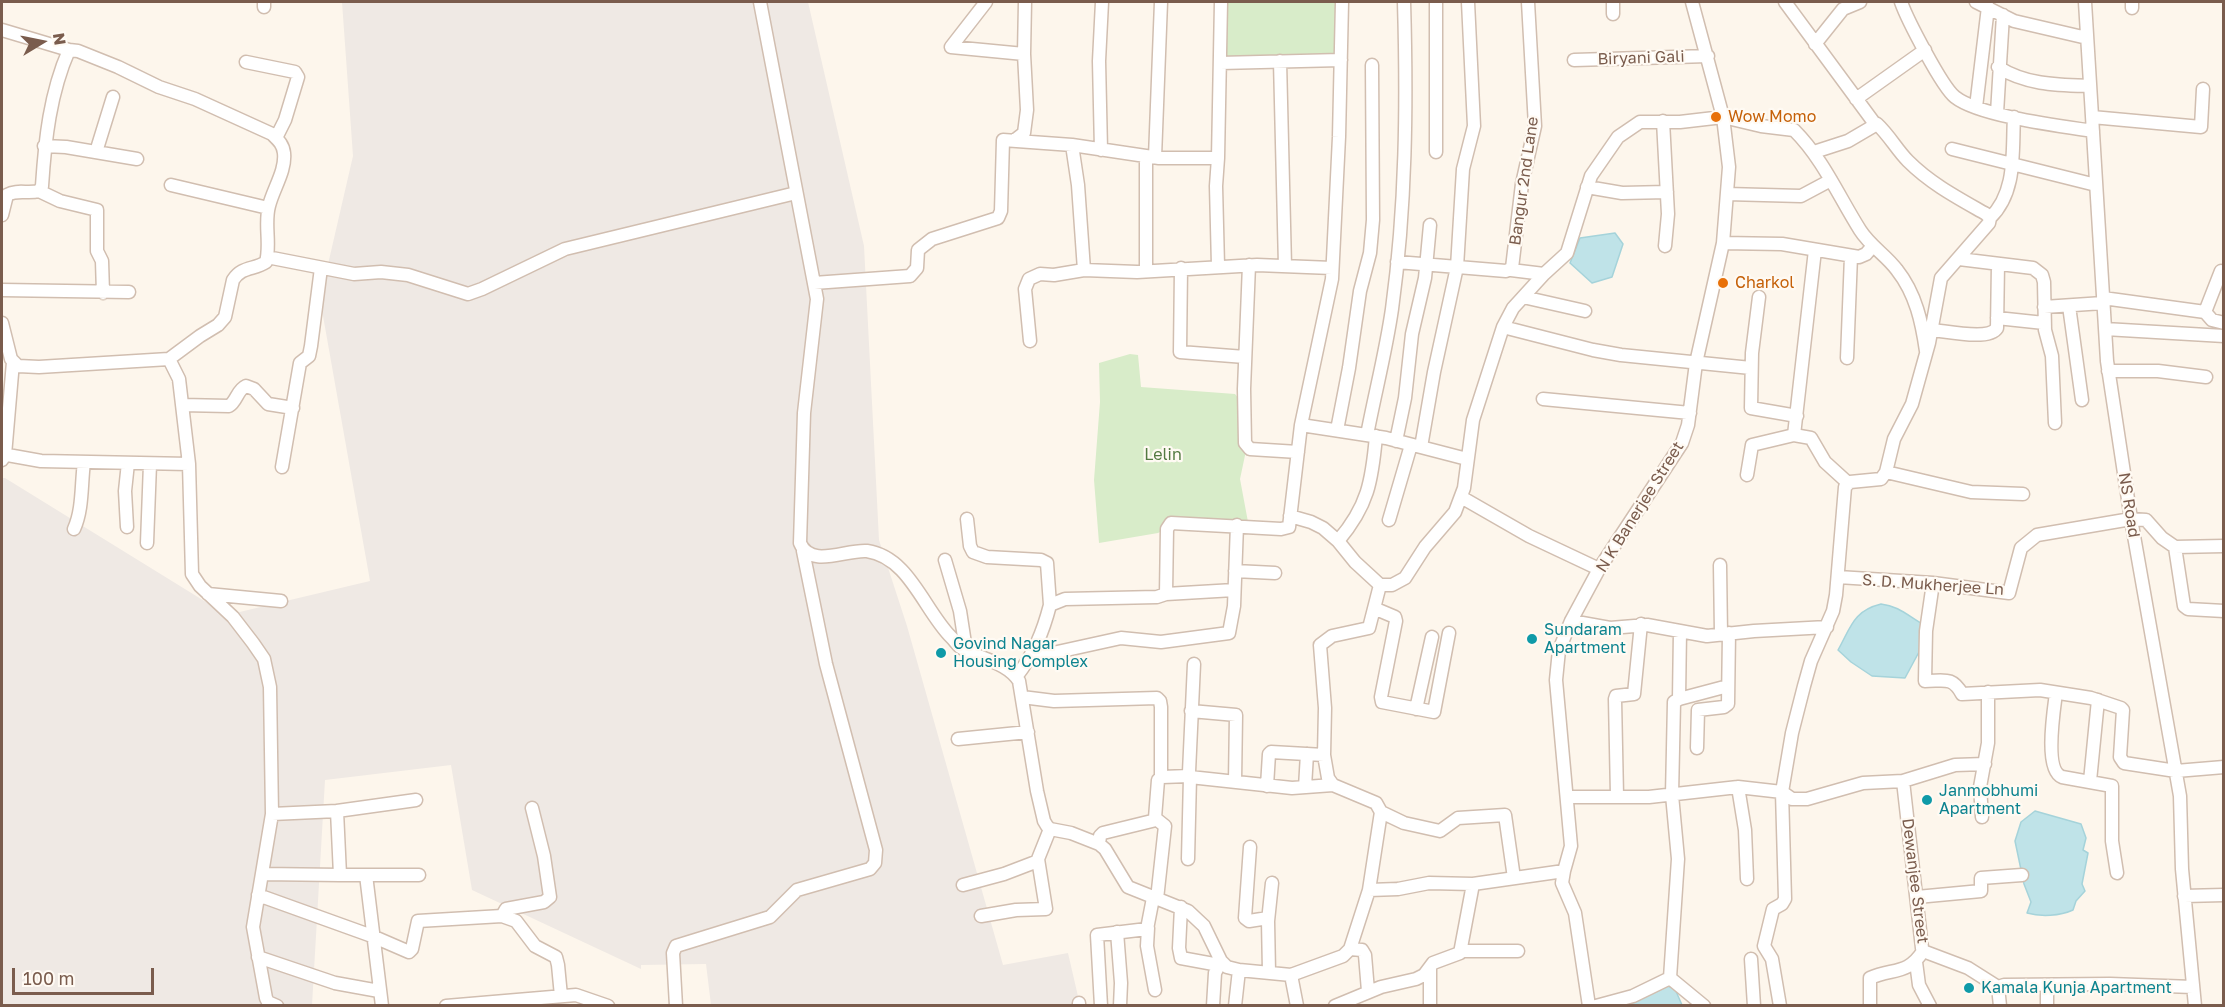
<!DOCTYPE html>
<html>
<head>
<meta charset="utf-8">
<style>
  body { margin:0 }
  #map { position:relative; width:2225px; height:1007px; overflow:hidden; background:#fdf6ec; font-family:"Golos Text",sans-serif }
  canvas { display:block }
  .frame { position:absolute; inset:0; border:3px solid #7a5c4d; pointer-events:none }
  .north { position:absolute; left:12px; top:12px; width:60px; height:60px; -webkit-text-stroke:4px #fffaf3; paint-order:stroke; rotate:80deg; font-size:16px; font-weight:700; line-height:24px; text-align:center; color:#7a5c4d }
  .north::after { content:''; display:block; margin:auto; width:21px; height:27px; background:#7a5c4d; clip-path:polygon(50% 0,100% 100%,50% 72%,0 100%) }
  .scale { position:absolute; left:12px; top:968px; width:142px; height:27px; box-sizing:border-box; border:3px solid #7a5c4d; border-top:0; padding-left:8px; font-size:18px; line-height:21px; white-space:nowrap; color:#7a5c4d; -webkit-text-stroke:4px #fffaf3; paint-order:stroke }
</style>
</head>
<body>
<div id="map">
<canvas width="2225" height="1007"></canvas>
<div class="frame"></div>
<div class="north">N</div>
<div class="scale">100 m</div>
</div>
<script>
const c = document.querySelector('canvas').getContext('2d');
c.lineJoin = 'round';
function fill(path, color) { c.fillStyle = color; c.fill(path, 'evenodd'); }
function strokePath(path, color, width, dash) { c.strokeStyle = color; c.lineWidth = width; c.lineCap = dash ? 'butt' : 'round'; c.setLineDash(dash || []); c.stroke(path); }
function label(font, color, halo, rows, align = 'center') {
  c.font = font + ' "Golos Text",sans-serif'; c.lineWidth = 4.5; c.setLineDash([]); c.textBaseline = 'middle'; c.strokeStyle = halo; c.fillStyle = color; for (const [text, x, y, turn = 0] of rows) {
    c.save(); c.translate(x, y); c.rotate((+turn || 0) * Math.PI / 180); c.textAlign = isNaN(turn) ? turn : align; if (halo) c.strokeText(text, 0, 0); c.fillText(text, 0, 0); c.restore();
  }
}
const industrial = new Path2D(`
  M342 2H808L864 246 879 540 907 626 1003 965 1068 953 1080 1005H711L706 964 641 965V969L472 890 451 765 325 780 312 1005 2 1006V478H5L227 615 370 581 320 299 353 156Z`);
const green = new Path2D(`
  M1221 2H1342L1341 60 1220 63Z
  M1130 354 1138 355 1141 387 1235 394 1244 405 1247 446 1240 479 1248 522 1170 520 1164 530 1158 533 1099 543 1094 480 1100 402 1099 363Z`);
const water = new Path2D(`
  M1615 233 1623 244 1612 277 1592 283 1570 263 1580 238Z
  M1881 604C1899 606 1908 616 1924 625L1919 652 1905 678 1872 676 1851 662 1838 650C1851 627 1853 611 1881 604Z
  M2035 811 2081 824 2086 838 2083 850 2088 853 2082 884 2085 891 2076 901 2073 910C2060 916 2041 917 2027 913L2031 902 2024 884 2015 841 2021 822Z
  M1663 984 1675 989 1682 1005 1611 1006Z`);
const minor = new Path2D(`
  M760 2 817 299 804 413 800 543C811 569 846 549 867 551 909 557 924 610 951 637 954 640 957 644 960 647 978 659 1006 661 1019 681L1037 791 1044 821 1047 826 1050 829 1071 833 1099 844 1105 849 1128 887 1188 911 1204 926 1221 961 1227 967 1239 970 1291 975 1297 1006
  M986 2 951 47 1024 54 1025 2
  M1436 2V152
  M1785 2 1875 124
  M1901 2C1907 19 1942 87 1955 97 1979 116 2060 126 2093 131
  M1976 2 2014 21 2087 38
  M2085 2 2107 361 2131 519 2180 796 2182 869 2195 1006
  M264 7V2
  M2132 8V2
  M1613 14V2
  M2 30 69 50
  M1815 44 1843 9 1860 2
  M1574 60 1708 56
  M1280 61 1285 266
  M246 62 295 72 298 77 285 120 276 138
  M1220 63 1341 60
  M1998 67C2026 85 2058 85 2090 86
  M1856 99 1925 50
  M1976 107 1988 7
  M1997 113 2003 15
  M2092 117 2201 127 2203 89
  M1663 121 1668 214 1665 246
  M1015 140 1024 133 1027 110 1024 54
  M1072 145 1078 185 1084 270
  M44 146 66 147 137 159
  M1952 149 2096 185
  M1101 150 1099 61 1102 2
  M96 152 113 97
  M1146 156V271
  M1155 157 1161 2
  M171 185 268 208
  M1587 187 1622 193 1667 192
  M39 191 60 201 97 210V251L102 261 103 293
  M1727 194 1801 196 1831 180
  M2 215 7 195C17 189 28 194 39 191L42 186C45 140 50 93 69 50L78 51 118 67 159 87 195 99 272 134C278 140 283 144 284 153 286 171 273 189 269 206 264 224 271 244 266 262 254 270 242 266 233 280L225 317 218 325 200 336 169 359 39 367 18 366 11 359 2 323
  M1990 218C2017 192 2012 152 2014 117
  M1723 243 1782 244 1859 257 1866 254 1872 247
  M267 257 354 274 381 272 408 275 468 294 482 289 565 249 796 193
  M1959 259 2033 268 2042 275 2044 282 2045 330 2052 356 2055 423
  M1397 262 1506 271 1512 268 1522 184 1535 126 1528 2
  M1249 265 1244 389 1245 443 1250 449 1298 452
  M1218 266 1216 186 1218 158 1221 2
  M1181 268 1180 352 1245 357
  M1511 270 1544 274
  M814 283 910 276 917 268 918 250 932 239 998 218 1001 211 1003 140 1072 145 1159 158H1218
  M2 290 129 292
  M1523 297 1585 311
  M1759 297 1752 353 1751 408 1797 416
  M2103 298 2205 312 2221 271
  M2069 306 2082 400
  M2044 307 2103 303
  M2205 312 2212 320 2224 323
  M1997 318 2044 323
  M1503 327 1593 350 1621 355 1751 368
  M2105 329 2224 336
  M1932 330C1946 331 1989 341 1997 328L1998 264
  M1030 341 1025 289 1029 279 1040 274 1054 275 1084 270 1137 272 1257 265 1332 268
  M1847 358 1851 256
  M169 359 179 379 189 464 192 574 200 586 233 617 253 643 264 659 270 687 272 814 253 927 266 998 268 1002 277 1006
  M2108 371H2158L2206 377
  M1543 399 1690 413
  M182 405 229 406C237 401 237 390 246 386L254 389 268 404 293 408
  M1301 425 1386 438 1467 459
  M1337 430 1349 368 1360 291 1370 253 1373 220 1372 65
  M1367 435C1375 393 1386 351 1392 309 1406 207 1407 104 1404 2
  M1794 435 1815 250
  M1396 441 1405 398 1412 334 1425 278 1430 225
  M1421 447 1434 372 1457 267 1463 169 1474 126 1468 2
  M2 454 41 461 189 464
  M2 460 5 455 13 362
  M282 467 300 363 309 356 311 346 321 268
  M1886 472 1971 492 2023 494
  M1747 475 1752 445 1794 435 1811 438 1825 462 1847 482
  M1461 497 1529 536 1599 569
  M1290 516 1311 522 1323 528 1338 541 1355 562 1380 585H1392L1405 578 1425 547 1455 512 1464 488 1473 420 1503 327 1513 308 1544 274 1567 253 1591 176 1618 137 1640 122H1680L1723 117 1761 126 1794 130C1823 159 1838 195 1860 230 1870 246 1886 255 1897 270 1916 294 1922 323 1926 351
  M967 519 970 546 973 552 987 557 1041 560 1047 563 1050 605
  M1389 520 1411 445
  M127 527 125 491 128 463
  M74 529C83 509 81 485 84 462
  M1338 541C1368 506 1372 481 1376 436
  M147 543 150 464
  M2175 547 2184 606 2188 609 2224 611
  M945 560 960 611 966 650
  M1720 565 1721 634
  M1235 571 1275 573
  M1838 577 1933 583 2009 593 2021 548 2037 535 2131 519 2146 520 2162 538 2175 547 2224 546
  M1933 583 1926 631 1925 681C1944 681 1952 676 1962 694L2040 690 2091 698 2121 708 2123 710 2120 757 2124 763 2176 771 2224 767
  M208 594 281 601
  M1166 594 1234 590
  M1376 609 1395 617 1396 621 1381 697 1382 702 1434 712 1449 633
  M1571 621 1610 628 1647 625 1707 636 1754 631 1827 627
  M1030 658 1121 638 1161 642 1229 633 1234 606 1237 525
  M1194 664 1189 772 1190 777 1292 788 1333 785
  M1016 677C1034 654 1043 632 1050 605L1065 599 1157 597 1166 594 1167 529 1171 523 1281 529 1289 527 1301 425 1332 279 1339 137 1342 2
  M2056 693C2054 709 2044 770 2062 777L2112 786V841L2117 873
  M1022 697 1054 701 1157 698 1160 701 1161 707V777
  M1679 699 1680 631
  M1416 709 1432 637
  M1191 711 1236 715 1235 782
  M958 739 1028 732
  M1697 748 1698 710 1724 707 1728 704 1729 633
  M1324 755 1325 708 1320 645 1332 636 1369 628 1380 585
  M1903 781 1922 948 1923 951 1968 968 1998 987 2000 1006
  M2090 781 2098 700
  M1267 786 1269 754 1271 752 1324 755 1328 778 1333 785 1376 803 1381 812 1369 890 1350 949 1343 956 1291 975
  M1305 787 1307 754
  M1738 787 1745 830 1747 879
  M1617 796 1615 699 1616 696 1634 694 1641 624
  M1568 797H1649L1738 787 1782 792 1792 799H1807L1863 783 1903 781 1955 765 1985 764
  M1381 812 1404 823 1440 831 1458 818 1505 815 1514 878
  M272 814 337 811
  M1982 817 1980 787 1988 743V692
  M1099 844 1100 836 1103 833 1156 820
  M1250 847 1245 918 1249 921 1268 918
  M1188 859 1190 777
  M262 874 340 875 337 811 416 800
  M340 875H366L382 1006
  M366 875H419
  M963 885 1004 874 1038 861
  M1369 890 1398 889 1429 883 1473 884 1564 871
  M258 895 372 936 409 952 412 949 418 921 502 916 516 921 535 946 556 957 558 965 561 996
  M2184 896 2224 895
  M1917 897 1981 891V878L2022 875
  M1157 899 1165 826 1155 818 1158 780 1162 777 1189 776
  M1181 907 1179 948 1181 958 1219 965
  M502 916 506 909 544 902 550 897 544 856 532 808
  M981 916 1016 910 1046 909 1038 859 1050 829
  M1148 928 1147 946 1155 990
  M1117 932 1121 983 1120 1006
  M1350 949 1362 950 1365 955 1368 991
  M1461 951H1518
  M258 957 335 983 379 991
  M1751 959 1754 1006
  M1916 962 1919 985 1930 1006
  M1269 972 1268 921 1272 883
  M1670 978 1678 859 1672 795 1674 702 1679 699 1728 686
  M1998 987 2004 985 2110 984 2193 987
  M446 1006 576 995 608 1006
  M676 1006 673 953 676 946 770 917 797 890 870 869 875 863 876 850 826 664 803 551
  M1079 1006V1003
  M1101 1006 1097 935 1147 929 1153 898
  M1213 1006 1215 973 1221 961
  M1235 1006 1239 970
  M1335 1006 1381 987 1416 979 1424 975 1433 963 1460 953 1473 884
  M1430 1006V967
  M1589 1006 1575 913 1562 883 1564 871 1571 846 1556 680 1559 650 1571 621 1599 569 1682 443 1688 425 1696 363 1723 243 1729 167 1723 117 1692 2
  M1596 1006 1633 996 1670 978 1704 1006
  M1780 1006 1772 959 1764 946 1773 909 1782 904 1785 899 1782 792 1792 733 1804 686 1811 661 1833 611 1836 595 1845 487 1850 482 1881 479 1886 472 1894 439 1912 404 1929 343 1941 278 1989 223 1990 218 1986 214C1958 198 1931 184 1908 161 1897 150 1889 135 1877 124L1848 141 1814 152
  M1870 1006V978C1893 968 1908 975 1923 951
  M2047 1006V985`);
const markers = [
  [1716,117,6,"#e8710a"],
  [1723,283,6,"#e8710a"],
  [1532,639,6,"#0f9aa8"],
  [941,653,6,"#0f9aa8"],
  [1927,800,6,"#0f9aa8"],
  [1969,988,6,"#0f9aa8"]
];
const streetNames = [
  ["Biryani Gali",1641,58,-2],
  ["Bangur 2nd Lane",1524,181,-82],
  ["NS Road",2129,505,81],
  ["N K Banerjee Street",1640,507,-58],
  ["S. D. Mukherjee Ln",1933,585,4],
  ["Dewanjee Street",1915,881,83]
];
const foodNames = [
  ["Wow Momo",1728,117],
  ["Charkol",1735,283]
];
const parkNames = [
  ["Lelin",1163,455]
];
const cultureNames = [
  ["Sundaram",1544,630],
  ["Apartment",1544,648],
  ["Govind Nagar",953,644],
  ["Housing Complex",953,662],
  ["Janmobhumi",1939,791],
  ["Apartment",1939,809],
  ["Kamala Kunja Apartment",1981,988]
];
fill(industrial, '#efe9e4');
fill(green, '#d8ecc9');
fill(water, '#bfe3e8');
strokePath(water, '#a5d3da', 1.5);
strokePath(minor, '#d1beb0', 15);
strokePath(minor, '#fff', 12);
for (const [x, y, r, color] of markers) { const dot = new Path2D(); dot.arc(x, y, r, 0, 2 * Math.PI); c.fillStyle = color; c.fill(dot); strokePath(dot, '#fffaf3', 2); }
label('16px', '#7a5c4d', '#fffaf3', streetNames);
label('16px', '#c56008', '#fffaf3', foodNames, 'left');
label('16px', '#537a41', '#fffaf3', parkNames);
label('16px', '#0d838f', '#fffaf3', cultureNames, 'left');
</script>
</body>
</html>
